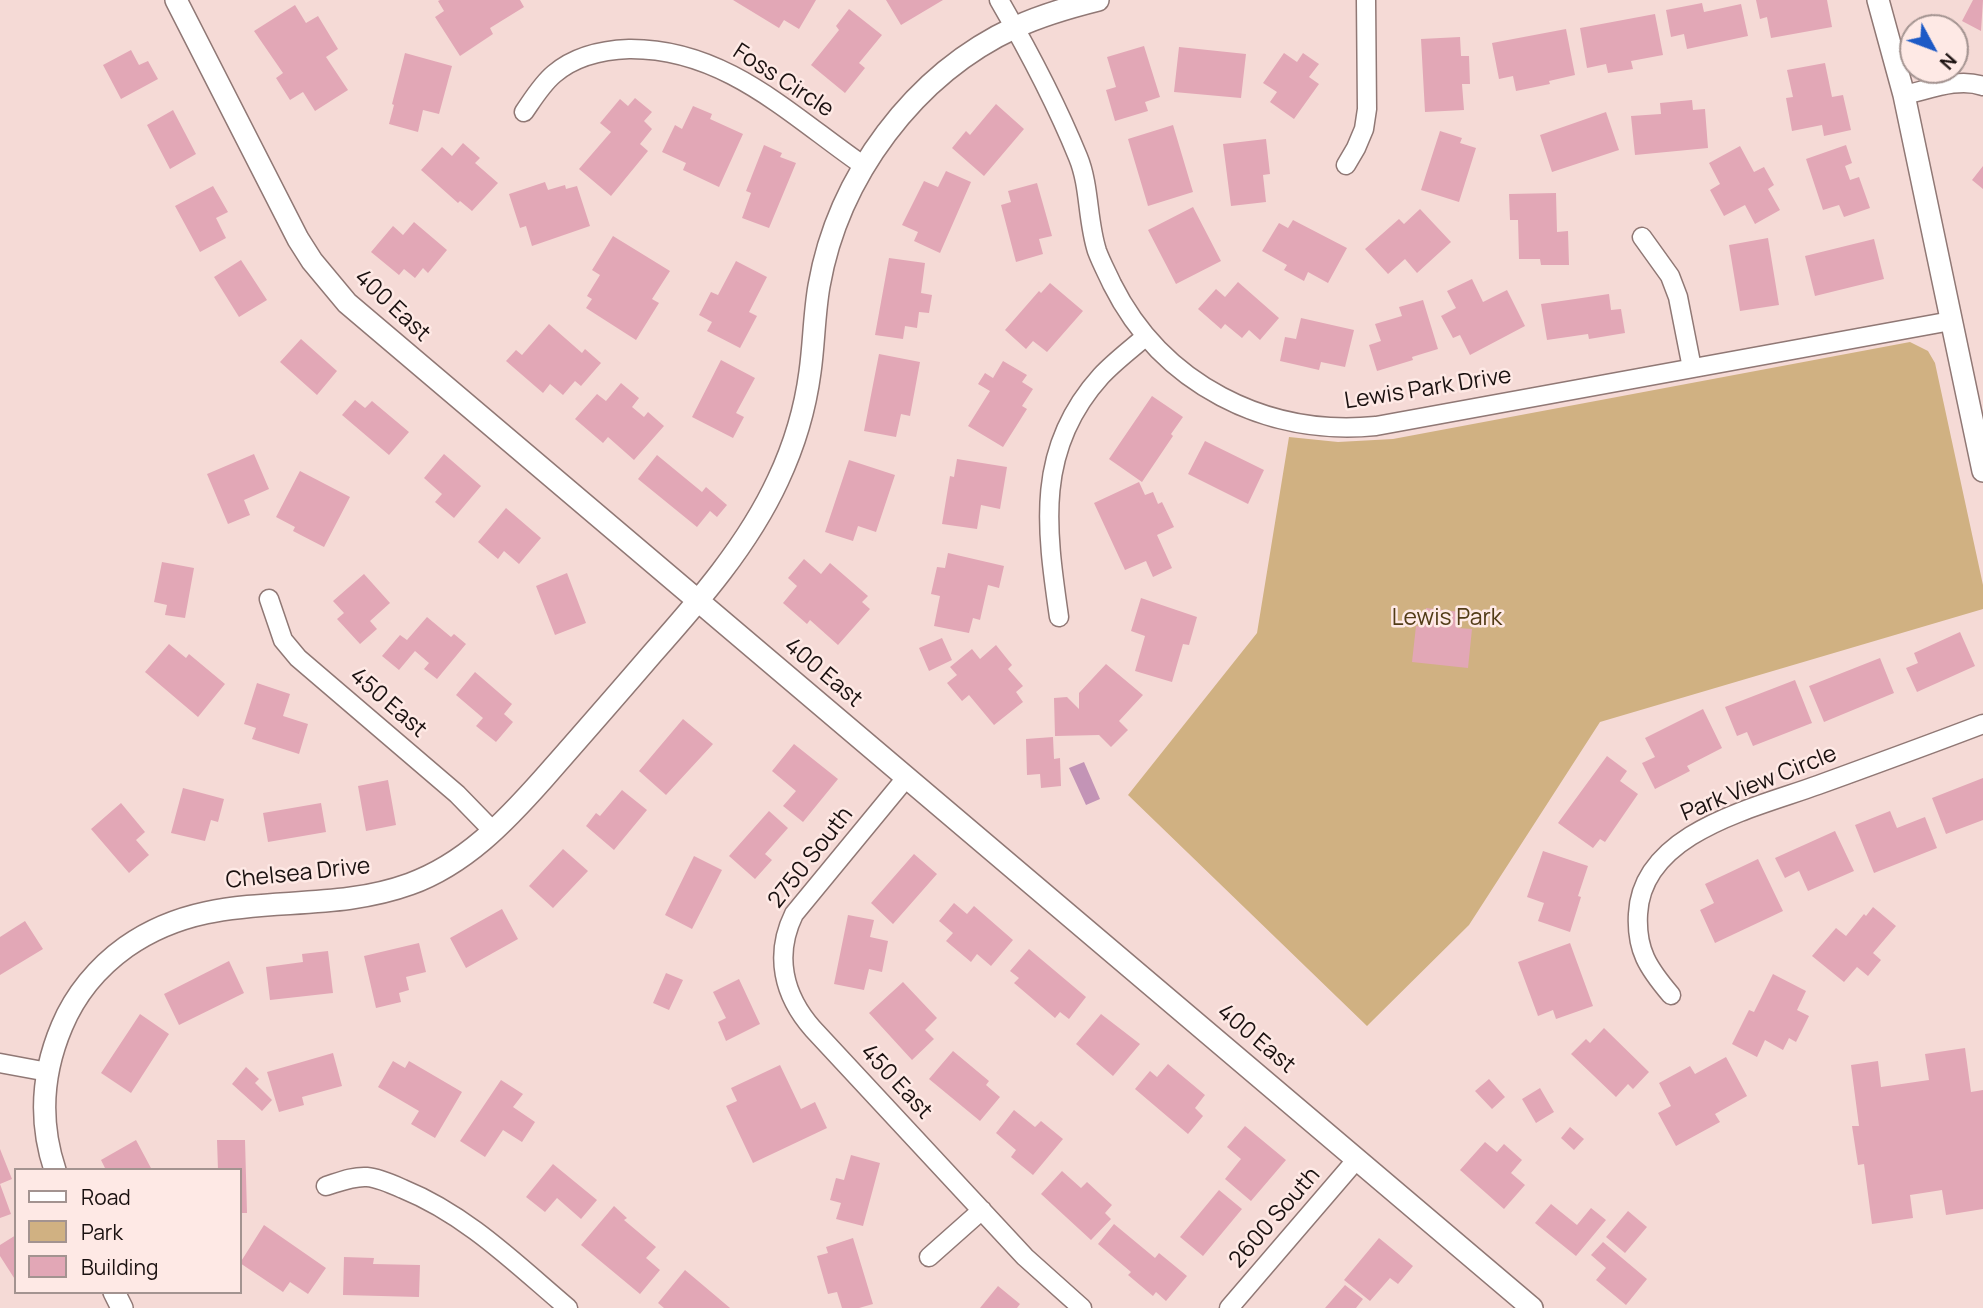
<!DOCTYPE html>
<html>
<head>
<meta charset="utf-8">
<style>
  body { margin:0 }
  #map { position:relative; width:1983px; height:1308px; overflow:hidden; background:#f5dad6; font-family:Manrope,sans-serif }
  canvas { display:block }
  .legend { position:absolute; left:14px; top:1168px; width:228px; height:126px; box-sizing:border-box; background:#fee9e5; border:2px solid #a39390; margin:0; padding:9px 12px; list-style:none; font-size:21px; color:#1a1110 }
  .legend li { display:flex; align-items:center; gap:14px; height:35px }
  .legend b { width:35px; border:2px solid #a39390 }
  .north { position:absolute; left:1899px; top:14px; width:70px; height:70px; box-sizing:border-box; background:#fee9e5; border:2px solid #a39390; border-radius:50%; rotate:131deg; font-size:19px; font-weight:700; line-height:28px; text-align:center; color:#1a1110 }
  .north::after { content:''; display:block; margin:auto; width:24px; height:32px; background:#1d5ac6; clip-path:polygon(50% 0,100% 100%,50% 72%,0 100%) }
</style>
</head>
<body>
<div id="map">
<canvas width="1983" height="1308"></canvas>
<ul class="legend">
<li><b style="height:9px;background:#fff"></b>Road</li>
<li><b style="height:19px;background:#d0b182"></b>Park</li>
<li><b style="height:19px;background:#e2a7b6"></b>Building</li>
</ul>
<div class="north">N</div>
</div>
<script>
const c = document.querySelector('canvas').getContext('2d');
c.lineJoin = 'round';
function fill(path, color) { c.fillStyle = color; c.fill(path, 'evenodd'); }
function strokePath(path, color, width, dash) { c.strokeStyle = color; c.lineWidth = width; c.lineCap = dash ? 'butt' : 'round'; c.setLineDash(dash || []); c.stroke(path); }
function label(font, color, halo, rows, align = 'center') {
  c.font = font + ' Manrope,sans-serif'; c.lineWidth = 5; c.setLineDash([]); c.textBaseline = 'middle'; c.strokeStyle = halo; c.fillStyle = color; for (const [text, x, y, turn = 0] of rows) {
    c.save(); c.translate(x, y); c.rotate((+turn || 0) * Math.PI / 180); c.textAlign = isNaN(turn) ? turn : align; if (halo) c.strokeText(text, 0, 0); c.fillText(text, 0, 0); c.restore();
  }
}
const green = new Path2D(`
  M1910 342 1928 351 1935 363 1983 585V609L1600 722 1469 925 1367 1026 1128 795 1257 633 1289 437 1338 442 1393 439Z`);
const water = new Path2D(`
  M1084 762 1100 799 1086 805 1069 768Z`);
const building = new Path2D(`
  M440 0H520L524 7 490 28 493 34 460 56 435 17 444 11 438 1Z
  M733 0H816L799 29 784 20 779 28Z
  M886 0H943L901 25Z
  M1756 0H1827L1832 27 1771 38 1767 17 1760 19Z
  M1973 0H1983L1981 31 1962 21Z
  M1702 3 1704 12 1741 4 1748 36 1687 49 1684 34 1671 37 1666 10Z
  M295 5 306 23 318 16 338 49 326 57 348 90 315 111 303 92 290 100 276 78 283 73 254 31Z
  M849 9 882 35 859 63 865 68 845 93 811 65 839 30 836 26Z
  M1655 14 1663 55 1631 61 1633 69 1608 73 1606 64 1587 68 1580 28Z
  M1566 29 1575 75 1549 81 1550 84 1516 91 1513 76 1499 79 1492 43Z
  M1460 37 1461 56H1469L1470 84H1462L1464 110 1425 112 1421 39Z
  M1144 46 1160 97 1145 102 1148 111 1115 121 1106 90 1116 87 1107 57Z
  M1179 47 1246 54 1241 98 1174 92Z
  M131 50 139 65 148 61 158 79 121 99 103 65Z
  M405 53 452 66 439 114 423 110 418 132 389 124 394 105 392 104Z
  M1284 53 1297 62 1303 53 1319 64 1309 77 1319 84 1294 119 1270 102 1277 92 1263 83Z
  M1825 63 1832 97 1843 95 1851 130 1824 136 1822 125 1792 131 1786 98 1793 97 1787 70Z
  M635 98 652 112 644 121 652 129 640 144 648 151 611 196 579 169 611 132 600 123 620 99 628 106Z
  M1692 100 1693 110 1705 109 1708 148 1635 155 1631 116 1661 114 1660 103Z
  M996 104 1024 129 984 176 952 148 966 131 970 135Z
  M693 106 712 114 710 119 743 134 719 187 683 170 686 163 662 152 675 125 682 129Z
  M173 110 196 154 170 169 147 125Z
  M1606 112 1619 150 1552 172 1540 135Z
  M1173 125 1193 192 1148 206 1128 139Z
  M1440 131 1462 138 1460 143 1476 148 1459 202 1421 190Z
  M1266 139 1270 174 1263 175 1266 202 1231 206 1223 144Z
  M463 143 480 158 475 163 498 183 472 211 460 201 458 203 421 170 442 147 452 156Z
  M764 145 782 153 780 157 796 163 769 228 742 218 751 193 746 191Z
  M1846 145 1852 163 1845 166 1850 180 1859 177 1870 208 1844 217 1839 205 1823 210 1806 159Z
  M1740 146 1754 172 1764 167 1774 185 1768 189 1780 210 1755 224 1745 205 1724 216 1710 190 1720 184 1709 163Z
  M1983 166V189L1972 180Z
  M946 171 971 182 940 253 914 241 918 232 902 225 924 181 938 187Z
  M545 182 548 190 565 185 566 189 577 186 590 226 532 246 526 226 520 228 509 194Z
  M1037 183 1052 236 1039 239 1043 254 1016 262 1001 205 1011 202 1008 191Z
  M213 186 228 212 216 218 226 238 200 252 175 206Z
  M1556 193 1557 232 1568 231 1569 265H1541L1540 259H1519L1518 220H1510L1509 194Z
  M1193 207 1221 261 1176 284 1148 230Z
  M1420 209 1451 242 1417 273 1405 259 1388 274 1365 249 1399 219 1404 224Z
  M1293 220 1347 248 1328 283 1308 272 1304 281 1284 270 1287 265 1262 251 1279 223 1288 228Z
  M414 222 447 250 428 273 423 268 415 278 404 269 399 275 371 252 393 226 403 235Z
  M613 236 670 271 652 299 659 303 636 340 586 308 592 299 587 296 600 275 592 270Z
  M1768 238 1779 305 1740 311 1729 245Z
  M1874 239 1884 279 1815 296 1805 256Z
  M889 258 925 263 921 293 932 295 929 313 919 312 917 328 905 326 903 339 875 335Z
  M241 260 267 300 239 317 214 277Z
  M736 261 767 277 749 312 757 316 740 348 707 331 712 322 699 315 711 292 718 295Z
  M1472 279 1483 302 1507 290 1525 326 1470 355 1460 335 1453 338 1441 316 1456 308 1447 291Z
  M1238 282 1279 318 1260 340 1249 330 1242 338 1225 324 1221 329 1198 309 1216 289 1225 297Z
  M1050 283 1083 311 1047 352 1033 341 1026 349 1005 330 1039 291 1041 293Z
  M1609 294 1611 310 1621 309 1625 333 1589 339 1588 334 1547 340 1541 304Z
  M1423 300 1438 349 1412 357 1413 360 1377 371 1369 345 1381 341 1375 324 1402 316 1399 307Z
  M1301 318 1354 330 1345 367 1321 362 1319 370 1280 361 1285 337 1296 339Z
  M549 324 582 353 585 349 601 363 581 386 575 381 563 395 550 384 543 393 506 361 516 350 522 355Z
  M301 339 337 371 317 395 280 362Z
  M879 354 920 362 910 416 901 414 896 437 864 431Z
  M721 360 755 378 736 413 744 417 733 438 692 417Z
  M1003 361 1027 375 1022 382 1033 389 1022 406 1027 409 1003 447 968 426 990 391 978 384 985 373 993 378Z
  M621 383 639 398 632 407 644 417 648 412 664 426 634 460 608 437 603 443 575 419 597 394 606 401Z
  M1152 396 1183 417 1171 434 1173 436 1142 482 1109 459Z
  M355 400 365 408 372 401 409 432 389 455 342 415Z
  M1205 441 1264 470 1248 504 1188 474Z
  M254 454 269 489 244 500 250 515 228 524 207 474Z
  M444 454 481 486 454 518 435 502 442 494 424 478Z
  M657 455 702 492 706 487 727 505 717 517 710 511 697 527 638 479Z
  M957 459 1007 467 1000 509 981 505 977 529 942 524 950 476 954 477Z
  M849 460 895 475 876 532 858 526 853 541 825 532Z
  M300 471 350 497 324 547 293 531 295 527 276 517Z
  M1139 482 1145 495 1153 492 1158 504 1162 502 1174 527 1157 535 1172 568 1153 577 1146 561 1125 570 1094 503Z
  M506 508 541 538 519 564 504 551 498 559 478 542Z
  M948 553 1004 566 999 588 988 585 980 620 973 618 969 633 934 626 940 596 931 594 937 567 945 568Z
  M804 559 821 574 830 563 868 596 862 602 870 609 838 645 810 620 807 624 783 603 797 586 788 578Z
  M162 562 194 568 185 618 165 615 167 605 154 602Z
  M567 573 586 623 555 635 536 586Z
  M364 574 390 603 370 621 377 629 360 644 337 619 344 613 333 601Z
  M1141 598 1197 617 1189 645 1183 644 1172 682 1135 671 1145 636 1131 631Z
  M1426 608 1460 612 1458 628 1472 629 1468 668 1412 662 1416 626 1424 627Z
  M427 617 451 637 454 634 466 644 437 679 424 669 429 663 415 651 399 670 382 656 400 635 407 640Z
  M1960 632 1975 666 1917 692 1906 668 1918 663 1914 653Z
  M942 638 952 660 929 671 919 648Z
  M169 644 186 658 189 654 225 684 198 717 145 672Z
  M996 645 1012 665 1008 669 1023 686 1016 692 1023 702 994 725 969 695 962 701 947 683 957 675 950 667 972 649 980 659Z
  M1880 658 1894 693 1824 722 1809 686Z
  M1106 664 1143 695 1119 721 1128 730 1111 747 1099 735 1055 736 1054 698 1067 697 1079 709V693Z
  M475 672 512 704 504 714 513 722 496 742 476 726 483 718 456 695Z
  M1795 680 1812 723 1753 746 1747 732 1737 736 1725 707Z
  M257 683 290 694 283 716 308 724 299 754 252 739 256 728 244 724Z
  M1703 709 1722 748 1687 766 1690 771 1655 789 1642 763 1655 757 1645 738Z
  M683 719 713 744 666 795 639 771Z
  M1053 737 1054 759 1060 758 1061 786 1041 788 1040 774 1027 775 1026 739Z
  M794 744 838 779 803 822 783 806 796 791 772 771Z
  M1607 756 1627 771 1620 781 1638 794 1605 842 1600 839 1593 848 1558 823Z
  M1983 778V820L1946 834 1932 798Z
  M388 780 396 825 366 831 358 786Z
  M183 788 224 799 218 822 211 820 205 841 171 833Z
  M622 790 647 810 614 850 586 826 596 813 600 816Z
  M121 803 145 832 136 840 149 855 129 873 91 829Z
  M321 803 326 832 268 842 263 813Z
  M769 811 788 828 765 854 772 860 755 879 729 856Z
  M1890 811 1897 828 1925 817 1937 848 1874 873 1855 825Z
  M1835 831 1854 871 1808 891 1799 871 1785 878 1775 858Z
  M563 849 588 871 553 908 529 886Z
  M1543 851 1588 866 1578 896 1581 897 1570 932 1538 921 1544 903 1527 897Z
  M914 854 937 874 893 924 871 903Z
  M694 856 722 870 692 929 665 915Z
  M1758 859 1783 911 1715 943 1700 910 1714 903 1705 884Z
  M954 903 967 914 974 906 1013 940 991 966 977 954 971 962 946 941 953 933 939 921Z
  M1873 907 1896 926 1873 953 1881 960 1868 976 1857 967 1844 982 1812 956 1836 928 1846 936 1864 914 1866 916Z
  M502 909 518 939 466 968 450 938Z
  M848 915 874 920 870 937 888 941 882 972 869 969 864 990 834 984Z
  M25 921 43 949 0 975V937Z
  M419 943 426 972 406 977 409 990 399 993 401 1002 376 1008 364 956Z
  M1570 943 1593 1006 1556 1019 1553 1010 1538 1016 1518 962Z
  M1029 949 1086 997 1069 1019 1060 1012 1055 1018 1014 983 1019 978 1010 971Z
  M328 951 333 993 270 1000 266 967 303 962 302 954Z
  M229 961 244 993 179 1025 164 994Z
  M666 973 683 980 669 1010 653 1003Z
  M1773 974 1806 991 1797 1010 1809 1016 1796 1042 1789 1038 1783 1050 1765 1040 1757 1057 1732 1044 1749 1010 1754 1012Z
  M739 979 760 1024 726 1041 718 1022 726 1018 713 992Z
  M903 982 937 1018 925 1030 934 1039 912 1060 869 1013Z
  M140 1014 169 1034 131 1093 101 1073Z
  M1101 1014 1140 1044 1113 1076 1076 1044Z
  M1604 1028 1649 1072 1633 1089 1628 1084 1616 1097 1571 1054 1586 1039 1590 1043Z
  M1965 1048 1971 1092 1983 1090V1209L1946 1215 1942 1190 1910 1195 1913 1218 1872 1224 1864 1164 1858 1165 1852 1126H1859L1851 1065 1878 1061 1881 1087 1929 1080 1925 1054Z
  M953 1051 989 1081 986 1085 1000 1097 980 1121 929 1079Z
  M333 1053 342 1086 302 1097 304 1105 279 1112 267 1072Z
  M1726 1057 1747 1096 1715 1114 1720 1122 1676 1146 1658 1113 1671 1106 1659 1083 1690 1066 1695 1074Z
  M393 1061 405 1068 409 1061 462 1092 435 1138 411 1124 419 1111 378 1087Z
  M1168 1064 1205 1095 1195 1108 1203 1116 1188 1134 1135 1089 1150 1071 1157 1077Z
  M780 1065 801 1109 815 1102 827 1128 753 1163 726 1106 737 1101 731 1088Z
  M246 1067 259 1079 255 1083 272 1100 262 1111 232 1084Z
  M1489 1079 1505 1097 1492 1109 1475 1091Z
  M501 1080 523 1094 513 1107 535 1122 522 1142 503 1130 485 1157 460 1141Z
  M1540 1088 1554 1112 1536 1123 1522 1099Z
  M1014 1110 1035 1127 1041 1121 1063 1139 1033 1175 1011 1157 1016 1150 996 1133Z
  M1245 1126 1286 1160 1251 1201 1225 1179 1241 1159 1227 1147Z
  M1570 1127 1584 1139 1574 1150 1561 1138Z
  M136 1140 152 1170H106L101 1160Z
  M217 1140H245L247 1213H240V1170H218Z
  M1485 1142 1497 1152 1504 1144 1522 1160 1511 1173 1525 1185 1504 1209 1460 1170Z
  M0 1149 12 1179 0 1184Z
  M851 1155 880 1163 863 1226 836 1219 841 1203 830 1200 836 1178 844 1180Z
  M553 1164 597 1200 581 1219 557 1198 545 1212 526 1197Z
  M1062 1171 1081 1188 1087 1182 1112 1205 1105 1213 1111 1219 1091 1240 1041 1194Z
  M0 1184 11 1214 0 1218Z
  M1219 1190 1242 1209 1203 1256 1180 1237Z
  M1551 1204 1577 1225 1591 1208 1606 1220 1576 1256 1535 1223Z
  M614 1206 627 1218 624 1220 656 1247 646 1258 660 1270 640 1294 581 1245Z
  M1628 1211 1647 1227 1625 1253 1606 1237Z
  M1114 1224 1155 1258 1159 1253 1187 1276 1166 1301 1156 1292 1153 1296 1128 1275 1131 1272 1098 1244Z
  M264 1225 326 1268 308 1294 290 1282 283 1292 240 1263Z
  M16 1235V1281L0 1256V1245Z
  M853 1238 873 1304 859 1308H842L837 1292 828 1294 817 1256 828 1253 826 1247Z
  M1379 1238 1413 1266 1398 1284 1390 1278 1370 1301 1344 1280Z
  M1603 1242 1647 1279 1626 1305 1596 1280 1606 1268 1591 1255Z
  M344 1257 374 1258 373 1264 420 1265 419 1297 343 1295Z
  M685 1270 730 1308H664L658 1303Z
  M1345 1285 1363 1299 1356 1308H1325Z
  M998 1286 1020 1304 1017 1308H980Z`);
const minor = new Path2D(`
  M999 0C1028 50 1056 103 1078 157 1090 186 1087 220 1097 251 1101 262 1107 273 1112 284 1162 384 1266 437 1376 426L1951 321
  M1904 95C1928 90 1958 77 1983 86
  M524 112C533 99 542 84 554 74 575 56 602 50 629 49 725 48 790 115 864 166
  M1346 165 1356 148 1364 129 1367 109 1366 0
  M1642 237 1670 276 1678 297 1692 368
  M269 599 283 640 298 658 457 794 493 831
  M1059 617C1046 527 1035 449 1101 376 1114 362 1130 350 1145 337
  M906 778 794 914C774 955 783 995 813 1029L1025 1257 1082 1308
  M1671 995C1648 968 1636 950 1638 914 1642 832 1755 808 1818 785 1873 765 1928 745 1983 724
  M0 1063 48 1072
  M326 1186C339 1182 353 1176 367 1177 379 1178 392 1184 403 1189 467 1215 516 1264 568 1308
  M929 1257 982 1210
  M1229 1308 1357 1159`);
const tertiary = new Path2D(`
  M176 0 298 239 312 261 347 303 1532 1308
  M1878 0 1904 95 1983 471
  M55 1170C39 1122 42 1073 62 1026 75 995 98 967 126 947 215 884 314 919 410 884 465 864 505 822 544 778 580 737 616 696 652 654 699 601 748 545 778 480 794 446 805 410 810 372 814 344 814 315 819 286 838 177 914 74 1016 27 1042 15 1070 7 1098 0
  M114 1292 122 1308`);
const streetNames = [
  ["Foss Circle",783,81,33],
  ["400 East",392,306,43],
  ["Lewis Park Drive",1428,389,-9],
  ["400 East",823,673,40],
  ["450 East",388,703,41],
  ["Park View Circle",1759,784,-22],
  ["2750 South",811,858,-52],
  ["Chelsea Drive",298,874,-6],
  ["400 East",1256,1039,40],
  ["450 East",896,1082,47],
  ["2600 South",1275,1218,-49]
];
const parkNames = [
  ["Lewis Park",1447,619]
];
fill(green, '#d0b182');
fill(water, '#c394b6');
fill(building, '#e2a7b6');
strokePath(minor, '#907875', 21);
strokePath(tertiary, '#907875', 24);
strokePath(minor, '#fff', 18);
strokePath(tertiary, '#fff', 21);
label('23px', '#1a1110', '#fee9e5', streetNames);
label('23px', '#523c17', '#fee9e5', parkNames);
</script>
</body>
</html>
